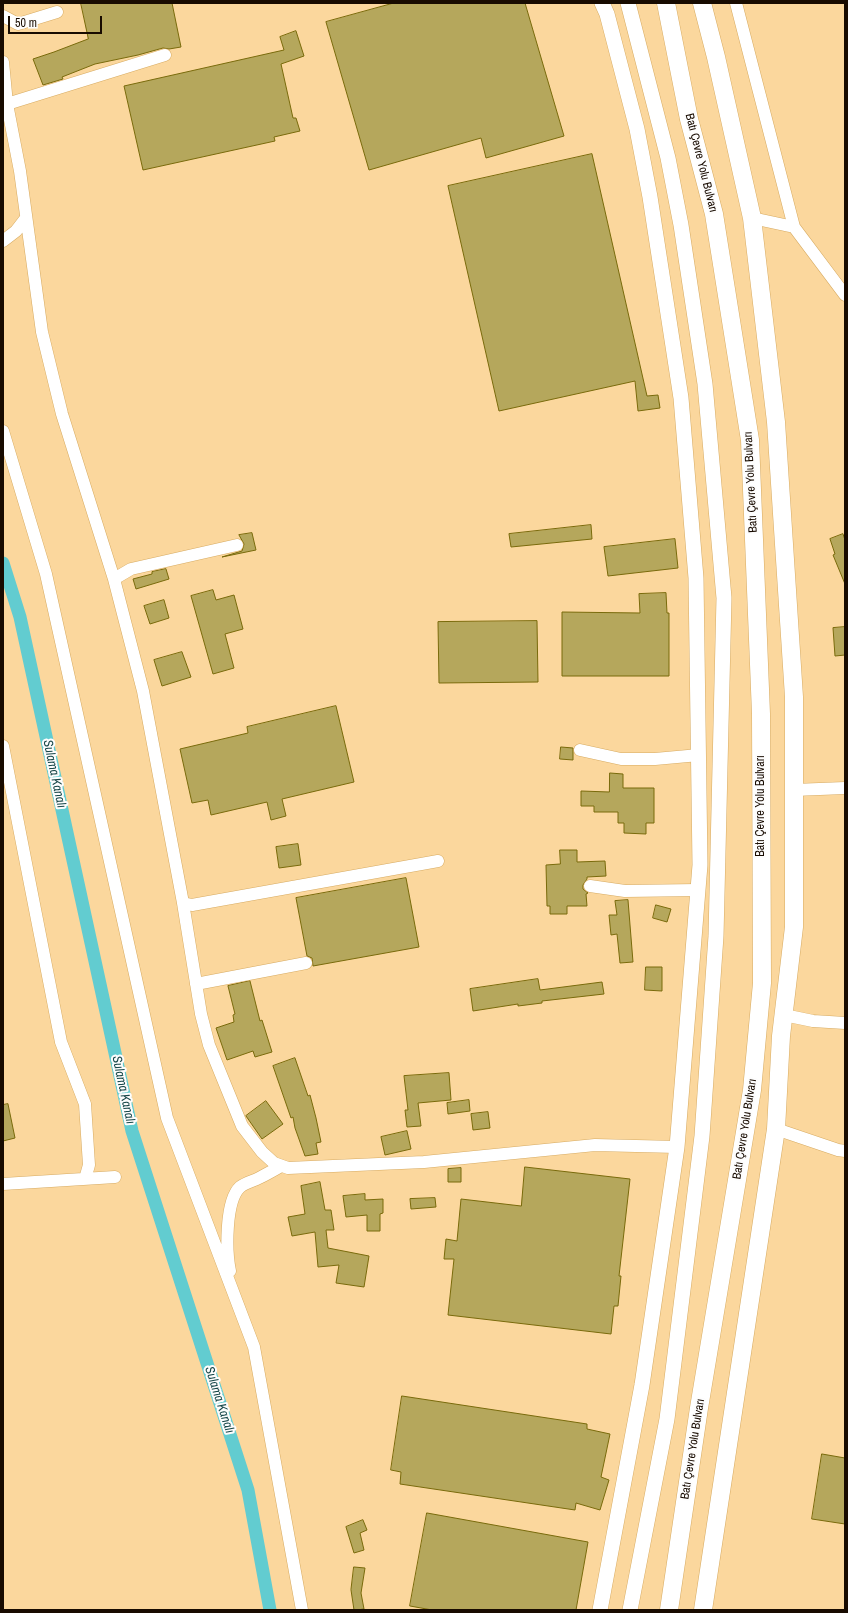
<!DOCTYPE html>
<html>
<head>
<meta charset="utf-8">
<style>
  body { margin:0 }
  #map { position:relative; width:848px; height:1613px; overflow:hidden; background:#fbd79d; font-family:"Archivo Narrow",sans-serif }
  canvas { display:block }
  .frame { position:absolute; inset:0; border:4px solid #180b00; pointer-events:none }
  .scale { position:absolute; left:8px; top:16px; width:94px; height:18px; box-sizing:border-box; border:2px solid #180b00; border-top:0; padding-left:5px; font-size:12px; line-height:14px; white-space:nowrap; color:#180b00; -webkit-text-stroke:3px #fdfdfd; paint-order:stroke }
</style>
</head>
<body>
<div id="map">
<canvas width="848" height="1613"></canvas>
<div class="frame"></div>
<div class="scale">50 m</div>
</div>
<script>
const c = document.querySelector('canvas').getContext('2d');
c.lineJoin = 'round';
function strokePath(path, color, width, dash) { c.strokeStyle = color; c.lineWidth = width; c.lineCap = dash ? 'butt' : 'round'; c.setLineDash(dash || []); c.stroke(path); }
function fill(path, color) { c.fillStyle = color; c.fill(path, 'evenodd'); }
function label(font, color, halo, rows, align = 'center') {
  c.font = font + ' "Archivo Narrow",sans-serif'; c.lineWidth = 4; c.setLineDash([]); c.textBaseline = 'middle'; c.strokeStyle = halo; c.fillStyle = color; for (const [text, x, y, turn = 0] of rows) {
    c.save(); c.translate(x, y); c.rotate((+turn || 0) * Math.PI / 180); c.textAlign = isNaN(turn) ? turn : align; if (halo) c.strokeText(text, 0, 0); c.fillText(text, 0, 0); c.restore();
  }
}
const canal = new Path2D(`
  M3 563 20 617 132 1131 248 1490 270 1610`);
const building = new Path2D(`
  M81 3H172L181 47 169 49 163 48 138 55 95 64 62 77 63 79 43 85 33 59 54 52 88 39Z
  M394 3H525L564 136 486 158 481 138 369 170 326 22Z
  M296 31 304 56 281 64 293 118H296L300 131 274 137 275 141 143 170 124 86 284 50 280 37Z
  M592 154 647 396 658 395 660 408 638 411 635 381 499 411 448 186Z
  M591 525 592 539 511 547 509 534Z
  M252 533 256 550 222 557 242 551 244 544 239 535Z
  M843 534 845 540V584L833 555 835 554 830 539Z
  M675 539 678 568 608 576 604 547Z
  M166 569 169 579 136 589 133 579 152 574V572Z
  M213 590 216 600 234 595 243 629 225 634 234 668 213 674 191 596Z
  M666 593 667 613H669V676H562V612L640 613 639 594Z
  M164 600 169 618 150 624 144 606Z
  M537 621 538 682 439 683 438 622Z
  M845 627V655L835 656 833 628Z
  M182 652 191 677 162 686 154 660Z
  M336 706 354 782 282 799 286 816 271 820 267 802 211 815 208 800 192 803 180 749 248 733 247 727Z
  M561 747 573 748V760L560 759Z
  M610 773 623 774V788H654V823H646V834L624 833V823H618V812H594V806H581V791L609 792Z
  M298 844 301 865 279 868 276 847Z
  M560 850H577V862L605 861 606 876 587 877V879L583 885V889L588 893 586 894 587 906H567V914H550V906H547L546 865 560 864Z
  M406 878 419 947 313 966 312 958 307 956 296 898Z
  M628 900 633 962 620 963 617 934 611 935 609 915H617L615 901Z
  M656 905 671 909 667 922 653 918Z
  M646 967H662V991L645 990Z
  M538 979 540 990 602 982 604 994 542 1001V1003L518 1006V1004L473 1011 470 989Z
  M250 981 260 1021 262 1020 272 1052 255 1057 253 1051 227 1060 216 1028 234 1022 233 1015 235 1014 228 986Z
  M295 1058 308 1096 310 1095 316 1118 321 1142 316 1143 318 1154 305 1156 295 1128 293 1117 291 1118 273 1066Z
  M449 1073 451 1100 418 1103 421 1126 407 1127 405 1110H408L404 1076Z
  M469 1100 470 1111 448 1114 447 1103Z
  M266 1101 283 1124 262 1139 246 1116Z
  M8 1104 15 1138 3 1141V1105Z
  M488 1112 490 1128 473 1130 471 1114Z
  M407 1131 411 1149 385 1155 381 1137Z
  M525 1167 630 1179 619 1276H621L618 1306H614L611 1334 448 1315 454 1259H444L446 1239 457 1241 461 1199 521 1206Z
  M461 1168V1182H448V1169Z
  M320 1182 325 1210H331L334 1230H326L328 1248 369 1256 364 1287 336 1283 339 1265 318 1267 315 1232 292 1236 288 1217 305 1214 301 1186Z
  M365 1194V1200L383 1199V1213L380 1214V1231H367V1215L346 1217 343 1196Z
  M435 1198 436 1207 411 1209 410 1199Z
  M402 1396 587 1424V1429L610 1434 601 1477 609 1480 600 1510 576 1503 575 1510 400 1484 401 1472 391 1470Z
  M822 1454 845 1458V1524L812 1519Z
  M427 1513 588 1542 576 1610H432L410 1606Z
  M363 1520 367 1530 360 1533 364 1550 354 1553 346 1527Z
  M354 1567 365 1568 361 1593 364 1609 357 1610H354L351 1590Z`);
const minor = new Path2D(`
  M736 3 794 227
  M3 16 18 24 57 12
  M3 62 7 104 20 171 42 332 62 414 114 579 143 691 183 903 201 1014 209 1045 242 1126 262 1152 274 1163 288 1168 424 1162 595 1145 677 1147
  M7 104 165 55
  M752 218 794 227 845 295
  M3 241 16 231 26 218
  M3 431 46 574 167 1118 254 1347 302 1610
  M114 579 131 569 237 545
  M3 746 61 1042 85 1104 89 1165 85 1179
  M580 750 621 759H655L699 755
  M794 790 845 788
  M590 886 625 891 698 890
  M183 903 192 905 438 861
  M196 984 306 963
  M784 1015 813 1021 845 1023
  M776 1129 838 1150 845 1151
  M3 1184 115 1177
  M230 1271C226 1252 225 1201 240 1187 245 1183 253 1181 259 1178 267 1174 274 1170 281 1166`);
const major = new Path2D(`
  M628 3 668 158 681 225 705 384 724 598 716 936 702 1136 667 1419 630 1610
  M600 1610 642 1385 677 1147 700 865 696 578 681 398 650 197 637 129 607 14 602 3`);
const highway = new Path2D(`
  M666 3 689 119 714 214 750 440 761 714 762 983 752 1090 699 1408 669 1610
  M702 3 716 57 752 218 776 422 794 697V927L781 1036 776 1129 703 1610`);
const streetNames = [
  ["Batı Çevre Yolu Bulvarı",701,163,76],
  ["Batı Çevre Yolu Bulvarı",751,482,-93],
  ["Batı Çevre Yolu Bulvarı",761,806,-90],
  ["Batı Çevre Yolu Bulvarı",745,1129,-81],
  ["Batı Çevre Yolu Bulvarı",693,1449,-81]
];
const waterNames = [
  ["Sulama Kanalı",54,774,78],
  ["Sulama Kanalı",123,1090,78],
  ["Sulama Kanalı",219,1400,72]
];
strokePath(canal, '#62ccd0', 13);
fill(building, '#b5a75c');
strokePath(building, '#796a0b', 1);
strokePath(minor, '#d7ab62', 13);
strokePath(major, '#d7ab62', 16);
strokePath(highway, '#d7ab62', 19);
strokePath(minor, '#fff', 12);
strokePath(major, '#fff', 15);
strokePath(highway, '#fff', 18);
label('12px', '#180b00', '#fdfdfd', streetNames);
label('italic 13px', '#18484a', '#fdfdfd', waterNames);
</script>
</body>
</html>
